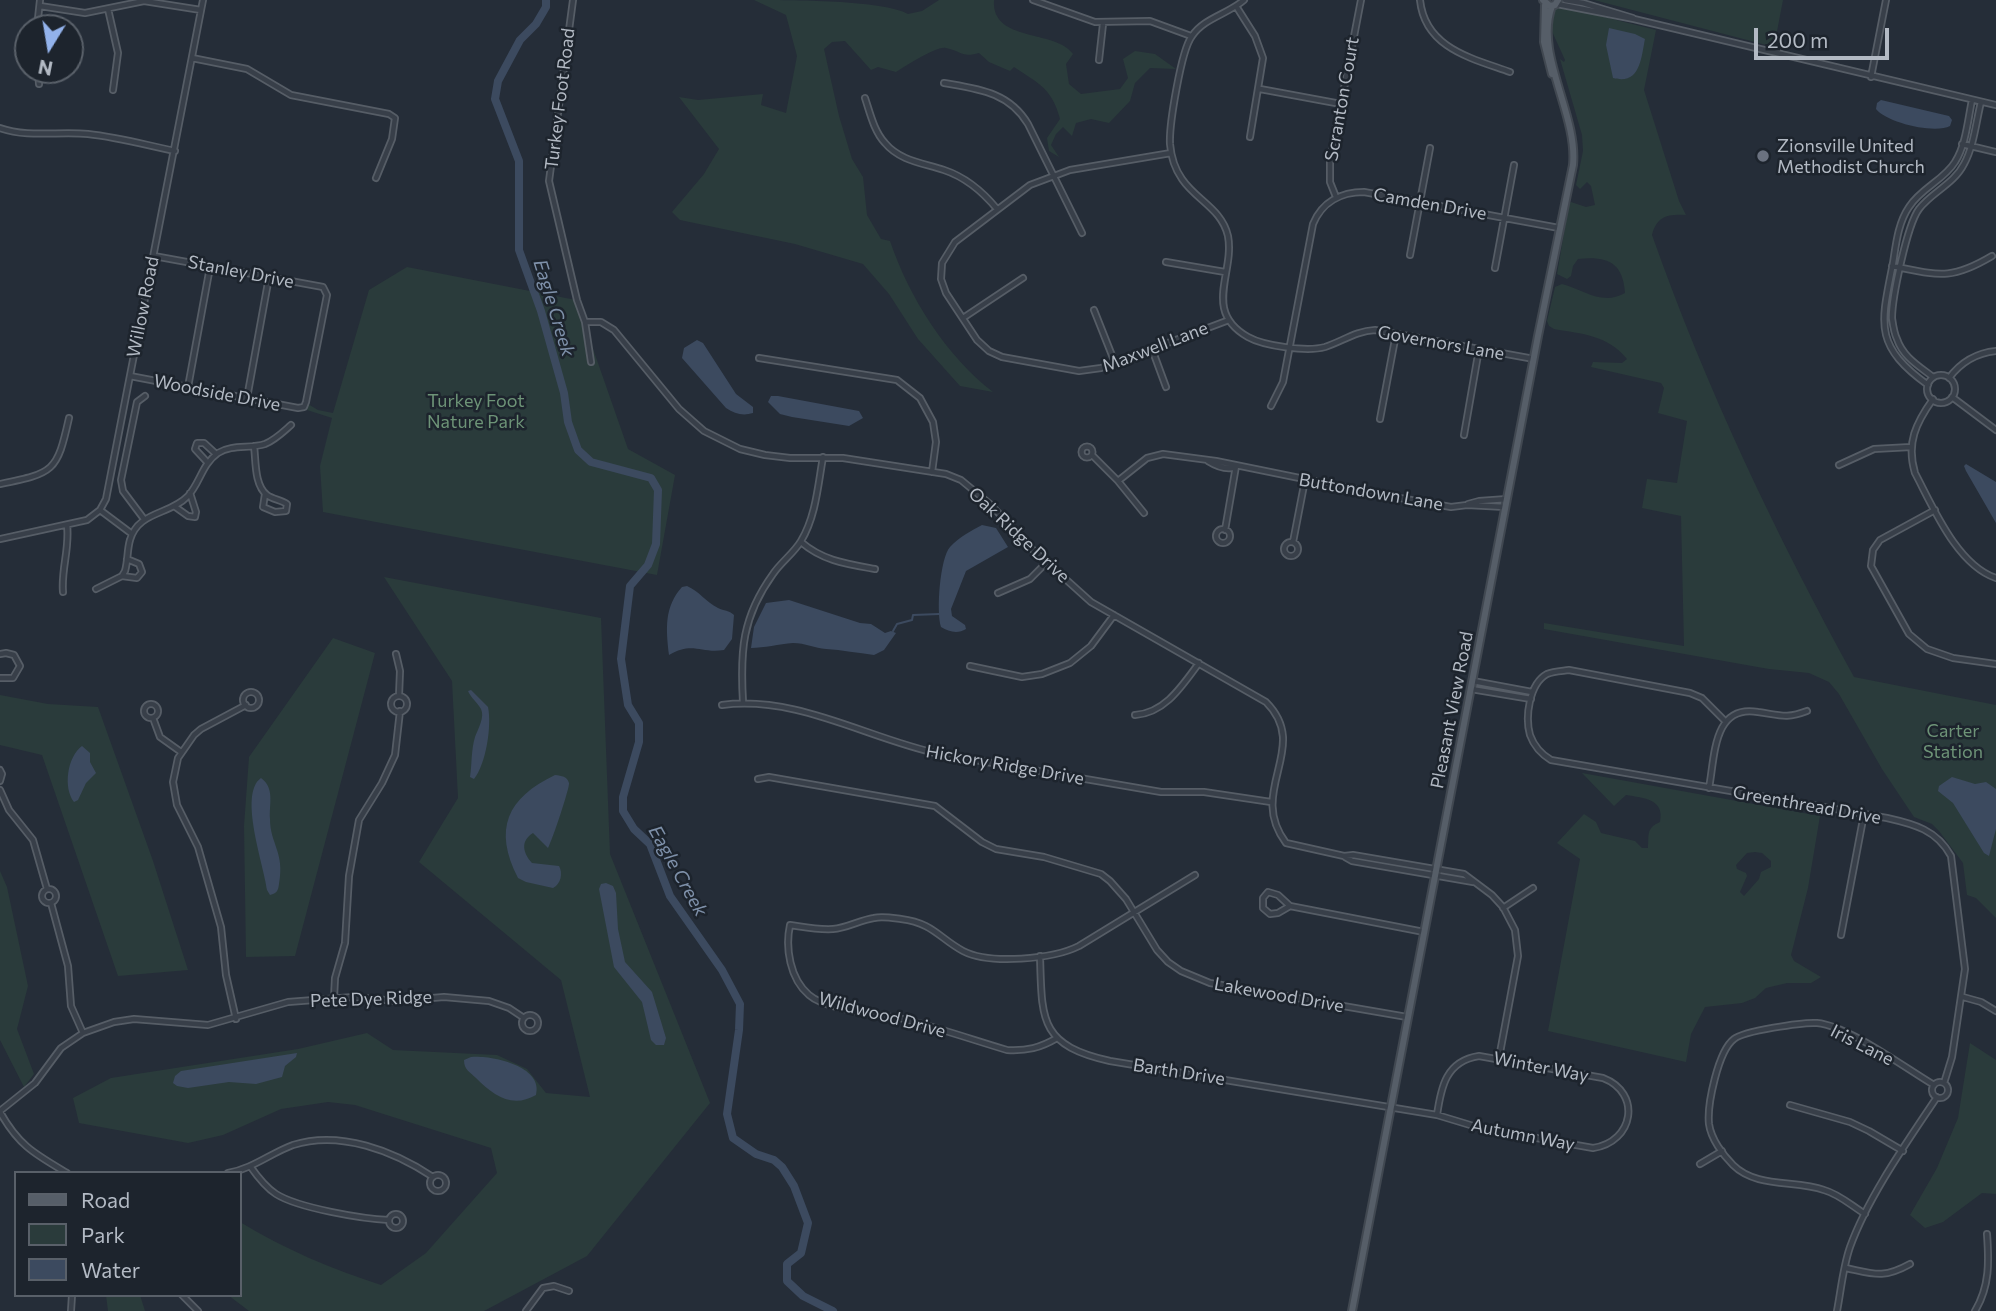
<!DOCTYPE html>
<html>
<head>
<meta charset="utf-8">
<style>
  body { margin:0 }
  #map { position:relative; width:1996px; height:1311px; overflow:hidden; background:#252d38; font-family:Commissioner,sans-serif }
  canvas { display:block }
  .legend { position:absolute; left:14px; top:1171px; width:228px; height:126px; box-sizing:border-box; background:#1d242d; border:2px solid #596069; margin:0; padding:9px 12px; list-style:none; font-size:21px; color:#b3bac4 }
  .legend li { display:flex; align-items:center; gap:14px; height:35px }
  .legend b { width:35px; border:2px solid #596069 }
  .north { position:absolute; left:14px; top:14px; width:70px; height:70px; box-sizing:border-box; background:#1d242d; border:2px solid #596069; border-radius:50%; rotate:191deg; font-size:19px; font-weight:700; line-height:28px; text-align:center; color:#b3bac4 }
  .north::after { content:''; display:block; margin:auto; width:24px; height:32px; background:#92b2eb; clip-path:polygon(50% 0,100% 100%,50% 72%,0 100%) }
  .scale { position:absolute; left:1754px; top:28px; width:135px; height:32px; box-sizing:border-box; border:4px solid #b3bac4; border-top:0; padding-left:9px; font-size:21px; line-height:24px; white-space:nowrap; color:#b3bac4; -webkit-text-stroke:5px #1d242d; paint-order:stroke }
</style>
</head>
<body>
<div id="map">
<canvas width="1996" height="1311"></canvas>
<ul class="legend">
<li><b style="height:9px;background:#565e68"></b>Road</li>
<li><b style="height:19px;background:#2a3b3b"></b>Park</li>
<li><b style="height:19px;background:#3c4a5f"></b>Water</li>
</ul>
<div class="north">N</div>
<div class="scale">200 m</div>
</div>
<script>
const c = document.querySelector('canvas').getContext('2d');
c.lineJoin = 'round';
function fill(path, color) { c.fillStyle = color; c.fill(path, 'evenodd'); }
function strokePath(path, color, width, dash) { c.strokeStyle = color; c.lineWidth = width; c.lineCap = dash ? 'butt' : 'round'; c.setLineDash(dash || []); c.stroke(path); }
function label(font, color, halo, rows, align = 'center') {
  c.font = font + ' Commissioner,sans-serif'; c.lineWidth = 5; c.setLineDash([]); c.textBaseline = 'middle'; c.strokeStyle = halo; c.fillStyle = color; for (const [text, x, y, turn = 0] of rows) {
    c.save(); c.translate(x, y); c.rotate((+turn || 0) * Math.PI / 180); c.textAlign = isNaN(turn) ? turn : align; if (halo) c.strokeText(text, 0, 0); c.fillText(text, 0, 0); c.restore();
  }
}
const green = new Path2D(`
  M754 0C789 0 884 0 908 14L922 11 939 0H994C991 43 1056 29 1073 54L1066 64 1069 84 1081 94 1120 89 1128 78 1123 59 1135 51 1155 54 1176 69 1150 68 1135 83 1130 101 1109 123 1091 119 1076 123 1072 136 1063 127 1056 134 1051 145 1059 157 1049 151 1047 138 1060 119C1052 88 1039 84 1014 67L1010 71 989 62 979 53C962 58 961 51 946 48 936 46 906 66 896 72L878 67 871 70 845 41 832 42 824 49 839 116 852 159 863 177 867 215 881 239 890 241C909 297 946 356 993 392L960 386 918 339 889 294 863 264 795 244 680 220 672 212 704 174 719 149 679 97 698 100 763 94 761 105 786 113 797 56 786 15Z
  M1594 0H1783L1774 47Z
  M1561 6 1656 30 1644 90 1679 201 1686 215C1668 214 1657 216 1652 235 1706 388 1776 535 1854 677L1996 705V918L1976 898 1967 895 1963 863 1939 831 1932 824 1914 817 1882 769 1839 694 1829 682 1809 673 1769 669 1544 629V623L1684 646 1681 516 1642 508 1647 479 1677 483 1687 421 1658 413 1664 388 1661 383 1591 367 1593 362 1622 363 1627 359C1608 335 1582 334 1554 329L1549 326 1547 321 1555 287 1562 284C1584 290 1602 306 1625 293 1623 262 1607 256 1578 259L1573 266 1571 276 1567 279 1557 274 1569 204 1571 202 1586 207 1595 205 1591 186 1587 182 1580 189 1576 185 1583 151 1582 135 1560 59 1564 62 1565 60 1550 27 1554 9Z
  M407 267 576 300 628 449 675 475 657 575 323 512 320 466 332 418 304 409 308 404 318 410 333 413 369 290Z
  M384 577 601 618 610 854 710 1103 587 1256 484 1311H249L228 1295H240V1222C284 1249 332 1269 381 1285L426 1253 497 1173 491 1148 355 1105 328 1102 281 1109 223 1135 188 1143 79 1123 73 1098 111 1078 298 1049 367 1033 393 1050 497 1055 527 1069 546 1093 590 1097 561 980 419 862 458 798 452 681Z
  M333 638 375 653 295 956 246 957 244 826 249 757Z
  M0 695 48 704 98 707 153 861 188 970 118 976 42 755 0 745Z
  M1582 773 1820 816 1808 888 1791 955 1794 961 1821 977 1811 983H1787L1766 988 1755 998 1742 1003 1705 1007 1691 1034 1686 1062 1548 1031 1580 859 1557 843 1584 814 1596 822 1601 833 1635 841 1642 848H1648C1649 835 1646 828 1660 822 1665 799 1644 798 1626 795L1614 806ZM1755 852 1762 853 1771 861V867L1761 872 1759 879 1744 896 1740 892 1747 876 1746 873 1737 869 1736 865 1747 853Z
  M0 871 7 887 28 986 17 1029 34 1074 24 1087 0 1040Z
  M1970 1043 1996 1060V1194L1982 1193 1943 1222 1925 1228 1910 1215 1937 1168 1958 1118Z
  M106 1295H140L145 1311H108Z`);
const water = new Path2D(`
  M1609 28 1635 34 1645 39C1641 59 1640 85 1613 78L1606 45Z
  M1881 100 1949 116 1952 120 1950 126C1935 134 1887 123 1876 109L1877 103Z
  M697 340 703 343 736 394 753 407V413C743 416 735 414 726 408L682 358 684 348Z
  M771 396H778L859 411 863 418 849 426 792 417 780 414 768 402Z
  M1966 464 1996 482V523L1966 471 1964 466Z
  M982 525 996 528 1008 547 966 571 951 609 952 616 965 625 966 629C958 634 949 632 941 627 936 612 940 558 950 547 959 537 971 531 982 525Z
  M687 586C699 591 706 602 718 608 724 611 729 610 734 615L732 639 724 650C701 654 693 641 669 655 666 629 664 607 682 587Z
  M789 600 860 623 871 624 885 633 891 631 896 633 884 650 874 655C858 653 842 650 826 649 815 648 805 643 793 643 779 644 764 648 751 648L754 627 766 603Z
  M471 690 488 707C492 726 486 764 474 779L470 777C472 764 471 750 475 737 478 729 485 717 481 709 477 702 471 698 468 691Z
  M82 746 90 753V762L96 773 86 783 78 800 74 802C63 788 67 757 82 746Z
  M555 775C562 776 567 776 569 783 570 787 552 841 548 848L533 833C520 841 523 853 532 863L559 866C563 873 561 884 553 888L526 882 518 878C493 829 507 798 555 775Z
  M1952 777 1975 784 1986 782 1996 789V829L1989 856 1984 853 1953 803 1938 791 1939 786Z
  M261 778C275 788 269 804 270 819 270 844 285 852 279 884 278 891 277 893 270 895L267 890C264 865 238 794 261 778Z
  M606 883 613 886 616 893 618 929 625 962 652 992 666 1038 664 1045H656L651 1040 642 1002 614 967 599 889 601 884Z
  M297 1053 296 1057 285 1066 282 1077 256 1084 229 1082 188 1088 177 1086 173 1083 175 1076 181 1071Z
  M471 1057C491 1055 544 1066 536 1095 512 1109 493 1095 476 1078 470 1072 464 1070 464 1060Z`);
const stream = new Path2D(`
  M893 631 897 624 912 620 913 615 939 614`);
const river = new Path2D(`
  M546 0V7L536 24 520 40 498 81 495 99 519 161V250L541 311 564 393 568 422 578 450 591 462 651 478 658 490 656 544 648 565 630 586 621 659 628 705 639 723V742L623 797V811L634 829 650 844 670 896 722 970 740 1004 739 1030 727 1114 733 1138 756 1154 774 1160 782 1167 794 1186 808 1223 801 1253 787 1264V1281L803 1296 833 1311`);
const minor = new Path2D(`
  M573 0 549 181 577 300 585 322 591 362
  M1033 0 1095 22 1150 21 1191 36
  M1244 0C1228 14 1204 18 1192 36 1181 50 1169 126 1170 144 1171 156 1175 169 1182 179 1196 200 1222 209 1228 236 1235 273 1202 311 1248 337 1264 346 1307 352 1325 347 1343 341 1356 331 1375 330L1534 359
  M1420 0C1425 48 1471 58 1510 72
  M1565 0 1583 3 1633 18
  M1557 4 1634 19 1996 105
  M40 6 85 13 144 1 201 10
  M1236 6 1255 36 1263 58 1250 137
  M108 9 118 53 113 90
  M37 28 40 0
  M192 58 247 69 291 95 389 114 395 118 392 139 376 178
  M1099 60 1103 24
  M38 70 39 84
  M1871 77 1886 0
  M944 83C978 89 1009 92 1028 124L1082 233
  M1260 89 1341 104
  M865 98C870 113 874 131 885 143 900 161 923 163 944 170 965 177 983 192 997 209
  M0 128C28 138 59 131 88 134 117 137 146 145 175 151
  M1962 144 1996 152
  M1171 153 1070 170 1030 185 955 242 942 263 941 279 946 293 977 340 989 351 1002 357 1079 371 1101 368 1229 320
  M1336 197 1330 182V161L1361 0
  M1410 255 1430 148
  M1166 262 1225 272
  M1892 266C1938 275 1950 281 1992 256
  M1495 268 1514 165
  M1094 310 1115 363
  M963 318 1023 278
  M585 322H601L614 330 679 409 704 431 740 449 765 455 790 458H843L946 474 961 480 990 504 1031 548 1091 602 1266 702C1312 748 1246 790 1286 843L1344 856 1353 855 1464 874 1492 895 1503 907 1515 930 1518 956 1499 1058
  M1152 349 1166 387
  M759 358 897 380 920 398 933 422 936 442 932 472
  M1927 389a14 14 0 1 1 28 0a14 14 0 1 1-28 0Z
  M130 376 298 408 304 407 306 402 327 295 323 287 154 256
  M1933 377C1919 366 1903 357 1897 339 1894 333 1893 325 1892 318 1892 298 1907 225 1919 209 1932 192 1954 184 1964 164 1974 146 1976 122 1981 102
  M1949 378C1961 362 1976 353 1996 351
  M1928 385C1873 345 1881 324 1893 263 1896 244 1898 223 1909 207 1921 188 1944 180 1955 162 1966 145 1968 119 1972 100
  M188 387 210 267
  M1952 397 1996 430
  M247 398 269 277
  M1933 399C1916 423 1906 443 1915 473 1933 507 1957 565 1996 578
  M1271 406 1283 382 1313 224C1322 202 1341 192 1364 192L1559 228
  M1380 419 1396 334
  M1464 435 1479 349
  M254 446C256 460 254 485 267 495 272 499 281 500 287 504L286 511 275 512 263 507 265 494
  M1081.5 452a5.5 5.5 0 1 1 11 0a5.5 5.5 0 1 1-11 0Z
  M1092 455 1118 481 1144 513
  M1208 461C1216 466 1227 470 1236 467
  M207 462 195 449 197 443H204L216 454
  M1839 465 1874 449 1911 447
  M1118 481 1147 458 1163 454 1216 461 1383 495 1451 507 1467 505 1505 507
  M0 484C54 473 57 472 69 418
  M1468 504 1479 501 1507 499
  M174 506 188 516 195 517 196 512 190 493
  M100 510 132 534
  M1935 510 1880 540 1873 550 1871 566 1909 634 1927 649 1953 658 1996 664
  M144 519 123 491 121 480 137 402 145 396
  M1216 536a7 7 0 1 1 14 0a7 7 0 1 1-14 0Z
  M1225 530 1236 466
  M0 539 87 520 100 510 106 499 203 0
  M1284 549a7 7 0 1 1 14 0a7 7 0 1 1-14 0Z
  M801 542C823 561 847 564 875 569
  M1293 542 1305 480
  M122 576 137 578 142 572 139 564 127 559
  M96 589 122 576 125 571C128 561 127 550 130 540 138 511 170 515 188 496 200 483 202 464 218 453 232 444 250 449 265 444 275 440 283 432 291 425
  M63 592C61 569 70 548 67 525
  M998 593 1030 579 1047 562
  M0 654 6 653 14 655 20 666 13 678H0
  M396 654 400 671 399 696
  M970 666 1022 677 1042 674 1070 663 1091 646 1114 615
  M1473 681 1532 692
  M1471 689 1531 699
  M243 700a8 8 0 1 1 16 0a8 8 0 1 1-16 0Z
  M391 704a8 8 0 1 1 16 0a8 8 0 1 1-16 0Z
  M743 702C740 651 742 617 773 574 781 562 794 553 801 541 816 516 818 485 823 457
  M144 711a7 7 0 1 1 14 0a7 7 0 1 1-14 0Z
  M722 705C798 695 868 739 940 754L1161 792H1204L1271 802
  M1135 715C1165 713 1182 686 1199 663
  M153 718 160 737 181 752
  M1725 721 1702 698 1690 693 1569 670C1562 671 1554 671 1547 674 1529 684 1525 717 1530 735 1534 746 1541 754 1551 760L1887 818C1914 824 1937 830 1951 856L1965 969 1952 1057 1944 1083
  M0 770 2 774 0 781
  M758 779 769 777 935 806 982 842 996 849 1044 857 1101 874 1110 881 1126 899 1157 950 1168 962 1181 971 1210 983 1407 1017
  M1709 788C1715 756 1713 704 1758 712 1780 715 1786 719 1807 711
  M0 790 9 810 33 840 47 889
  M1345 857 1352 861 1473 882
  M42 896a7 7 0 1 1 14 0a7 7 0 1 1-14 0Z
  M51 903 68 966 71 1006 83 1033
  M1290 906 1278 913 1270 914 1263 908V898L1268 892 1278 895 1290 906 1424 932
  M1503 908 1533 888
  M1841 935 1864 814
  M1040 956C1042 1020 1039 1045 1110 1061L1437 1115 1480 1128 1593 1148C1634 1142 1642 1093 1603 1078L1479 1056C1446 1061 1441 1087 1437 1115
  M1963 997 1981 1002 1996 1011
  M334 998 335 978 345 943 349 876 359 820 382 783 395 755 400 711
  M522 1023a8 8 0 1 1 16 0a8 8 0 1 1-16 0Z
  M236 1019 226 975 221 927 198 847 177 805 173 782 178 758 194 735 201 729 246 705
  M1057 1038C1040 1048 1027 1051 1007 1050 974 1040 941 1029 908 1020 883 1014 827 1011 809 995 790 979 785 948 790 925 804 927 818 930 833 929 847 928 860 920 874 918 882 916 893 918 901 919 933 923 939 938 963 951 990 965 1053 959 1079 946L1195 875
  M1932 1090a8 8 0 1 1 16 0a8 8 0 1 1-16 0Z
  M1790 1105 1850 1122 1869 1131 1903 1151
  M0 1111 35 1083 61 1048 83 1033 114 1022 134 1019 208 1025 288 1002 353 997 396 1001 444 997 489 1001 509 1008 524 1018
  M0 1112C19 1146 35 1154 67 1173
  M1700 1164 1722 1151
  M250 1166C257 1176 265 1187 276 1194 298 1208 363 1219 389 1220
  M228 1173C252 1169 271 1153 293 1145 340 1130 394 1151 433 1177
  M430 1183a8 8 0 1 1 16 0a8 8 0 1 1-16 0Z
  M389 1221a7 7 0 1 1 14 0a7 7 0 1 1-14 0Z
  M1865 1214C1852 1206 1839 1194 1824 1190 1795 1180 1756 1188 1733 1165 1723 1155 1711 1139 1709 1124 1707 1105 1718 1051 1734 1039 1743 1031 1803 1022 1817 1023 1849 1026 1905 1068 1934 1085
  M1846 1268C1874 1274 1883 1279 1910 1264
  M182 1295 198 1311
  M71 1311 72 1295
  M526 1311 543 1288 554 1286 569 1291
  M1837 1311C1841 1290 1843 1267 1850 1247 1868 1197 1907 1142 1937 1097
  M1975 1311C1990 1286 1989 1261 1987 1234`);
const major = new Path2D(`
  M1543 0 1550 6 1555 5 1558 0
  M1545 5 1544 42 1552 74
  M1352 1311 1538 336 1573 165C1578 114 1534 54 1552 6`);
const markers = [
  [1763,156,7,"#6b7280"]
];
const streetNames = [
  ["Turkey Foot Road",560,99,-83],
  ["Scranton Court",1342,99,-80],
  ["Camden Drive",1430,204,10],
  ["Stanley Drive",241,272,11],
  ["Willow Road",143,307,-79],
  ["Governors Lane",1441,343,10],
  ["Maxwell Lane",1155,347,-21],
  ["Woodside Drive",217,393,11],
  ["Buttondown Lane",1371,492,10],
  ["Oak Ridge Drive",1019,535,43],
  ["Pleasant View Road",1452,710,-79],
  ["Hickory Ridge Drive",1005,765,10],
  ["Greenthread Drive",1807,805,10],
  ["Lakewood Drive",1279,995,10],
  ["Pete Dye Ridge",371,999,-2],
  ["Wildwood Drive",882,1015,15],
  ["Iris Lane",1862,1045,27],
  ["Winter Way",1541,1067,11],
  ["Barth Drive",1179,1072,9],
  ["Autumn Way",1523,1135,11]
];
const poiNames = [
  ["Zionsville United",1777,146],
  ["Methodist Church",1777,167]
];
const parkNames = [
  ["Turkey Foot",476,401],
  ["Nature Park",476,422],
  ["Carter",1953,731],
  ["Station",1953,752]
];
const waterNames = [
  ["Eagle Creek",554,308,73],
  ["Eagle Creek",678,871,61]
];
fill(green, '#2a3b3b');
fill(water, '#3c4a5f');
strokePath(stream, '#3c4a5f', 2);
strokePath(river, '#3c4a5f', 8);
strokePath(minor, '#565d66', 8);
strokePath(major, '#414851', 10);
strokePath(minor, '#383f49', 4.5);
strokePath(major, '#565e68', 6);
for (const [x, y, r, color] of markers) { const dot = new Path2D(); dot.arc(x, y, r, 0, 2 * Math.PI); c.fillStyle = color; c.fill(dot); strokePath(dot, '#1d242d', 2.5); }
label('18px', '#b3bac4', '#1d242d', streetNames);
label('18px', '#b3bac4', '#1d242d', poiNames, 'left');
label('18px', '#6d9377', '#1d242d', parkNames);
label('italic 19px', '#7e90a9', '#1d242d', waterNames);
</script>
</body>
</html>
